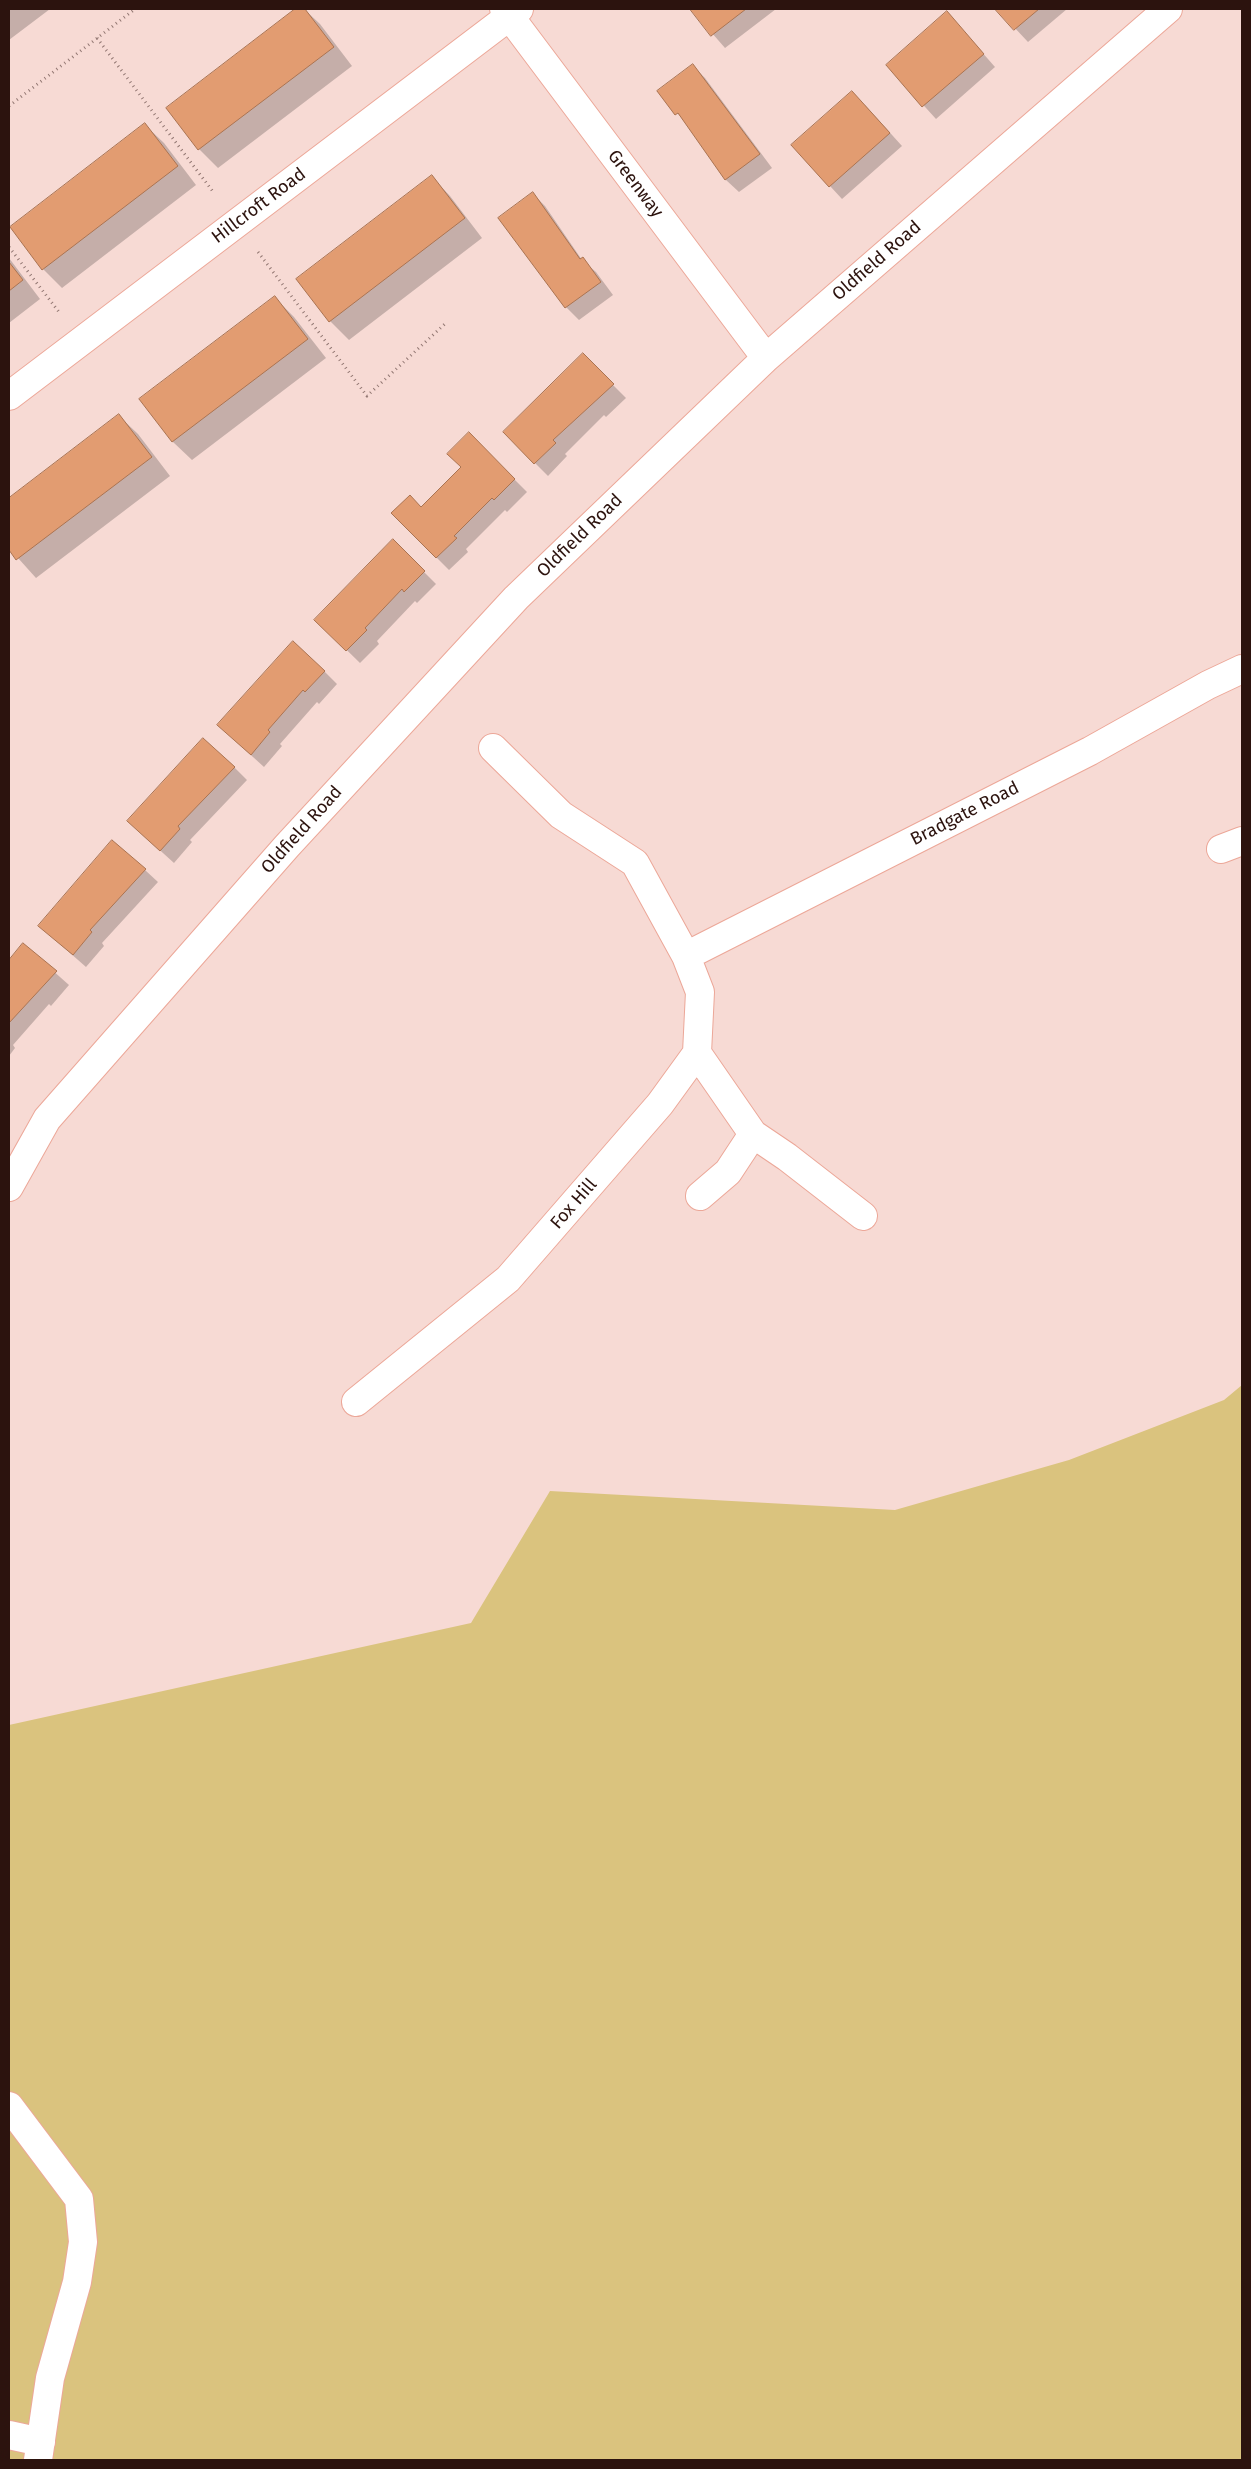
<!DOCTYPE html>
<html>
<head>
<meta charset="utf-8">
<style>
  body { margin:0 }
  #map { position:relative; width:1251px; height:2469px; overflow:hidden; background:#f7dad4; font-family:"Fira Sans",sans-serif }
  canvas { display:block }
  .frame { position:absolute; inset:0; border:10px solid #2c130e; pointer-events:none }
</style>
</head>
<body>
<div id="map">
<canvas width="1251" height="2469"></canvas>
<div class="frame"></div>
</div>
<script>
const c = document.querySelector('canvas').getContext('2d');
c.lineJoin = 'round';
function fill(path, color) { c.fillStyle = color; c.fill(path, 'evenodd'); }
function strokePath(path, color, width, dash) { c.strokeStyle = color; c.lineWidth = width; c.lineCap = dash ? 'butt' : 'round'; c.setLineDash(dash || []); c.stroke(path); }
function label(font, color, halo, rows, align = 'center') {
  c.font = font + ' "Fira Sans",sans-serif'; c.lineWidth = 4.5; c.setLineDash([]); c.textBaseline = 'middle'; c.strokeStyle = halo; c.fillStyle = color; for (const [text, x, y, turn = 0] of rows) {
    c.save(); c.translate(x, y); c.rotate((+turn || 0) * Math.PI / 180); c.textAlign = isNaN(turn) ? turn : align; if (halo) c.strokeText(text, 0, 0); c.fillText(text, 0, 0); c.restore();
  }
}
const green = new Path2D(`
  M1242 1385V2460H9V1725L471 1623 550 1491 895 1510 1069 1460 1224 1400Z`);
const shadow = new Path2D(`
  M9 9H50L9 40Z
  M297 9H304L320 24 352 66 218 168 199 149 168 108Z
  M691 9H776L725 48Z
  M997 9H1067L1028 42Z
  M959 26 995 67 936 119 887 65Z
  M692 65 705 78 772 168 739 192 726 180 689 127 659 91Z
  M865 105 902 146 842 199 830 186Z
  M145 125 164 143 196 185 62 288 43 269Z
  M432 177 450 196 482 238 349 340 330 321 298 279Z
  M532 193 545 206 582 260 596 272 613 295 579 320 566 307 499 219Z
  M9 258 40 299 9 323Z
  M275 298 294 317 326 358 192 460 173 442 141 400Z
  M583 355 626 398 606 417 604 415 565 454 567 456 548 476 504 432Z
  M119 416 138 434 170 476 36 578 9 548V500Z
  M469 434 527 492 507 512 505 510 466 549 468 552 449 570 392 513 421 508 463 467Z
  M393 541 436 584 417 603 415 601 377 641 379 644 360 663 316 620Z
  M324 671 337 684 319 704 317 702 280 744 282 746 264 767 231 737Z
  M234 767 247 780 190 840 192 842 174 863 142 834Z
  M145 870 158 882 102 943 104 946 86 967 53 938Z
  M24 945 69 985 51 1006 49 1004 13 1045 15 1048 9 1056V962Z`);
const building = new Path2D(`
  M295 9H305L334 47 198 150 166 108Z
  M690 9H746L711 36Z
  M995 9H1039L1014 30Z
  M947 11 984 54 922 107 886 65Z
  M693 64 760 154 725 180 678 113 675 115 657 91Z
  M852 91 890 133 829 187 791 145Z
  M145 123 178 166 42 270 10 227Z
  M432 175 465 218 329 322 296 279Z
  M533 192 580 259 583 257 601 282 565 308 498 218Z
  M9 262 23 280 9 291Z
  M275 296 308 339 172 442 139 399Z
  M583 353 614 384 553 440 556 443 534 464 503 432Z
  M119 414 152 457 16 560 9 550V498Z
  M469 432 515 479 494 500 492 498 454 536 457 538 436 558 391 513 410 495 421 507 461 467 447 454Z
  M393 539 425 571 404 592 402 589 365 628 367 630 346 651 314 620Z
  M293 641 325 671 305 692 303 690 268 730 270 732 251 755 217 725Z
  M203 738 235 767 178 826 180 829 160 851 127 821Z
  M112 840 146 869 90 930 92 932 73 955 38 926Z
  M23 943 57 971 9 1023V960Z`);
const path = new Path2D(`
  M97 38 214 193
  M9 106 135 9
  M9 247 59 312
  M258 252 367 396 447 322`);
const minor = new Path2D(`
  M504 9 766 358
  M9 396 519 9
  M1221 849 1242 841
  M686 956 1090 751 1208 685 1242 669
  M697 1053 753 1134 787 1157 863 1216
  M9 1187 47 1119 287 846 516 598 766 358 1168 9
  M700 1196 728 1172 753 1134
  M356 1402 508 1279 660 1104 697 1053 700 992 686 956 635 863 561 815 493 748
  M9 2106 79 2199 83 2242 77 2282 50 2378 38 2460
  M9 2435 41 2442`);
const streetNames = [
  ["Greenway",635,184,53],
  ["Hillcroft Road",259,206,-37],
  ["Oldfield Road",877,261,-41],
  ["Oldfield Road",580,536,-44],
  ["Bradgate Road",965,814,-27],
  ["Oldfield Road",302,830,-48],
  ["Fox Hill",574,1204,-49]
];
fill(green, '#dac37e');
fill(shadow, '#0003');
fill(building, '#e29c71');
strokePath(building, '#aa7351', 1);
strokePath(minor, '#eca798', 30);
strokePath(path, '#927772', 3, [1, 4]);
strokePath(minor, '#fff', 28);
label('18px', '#2c130e', '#fff', streetNames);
</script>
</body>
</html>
